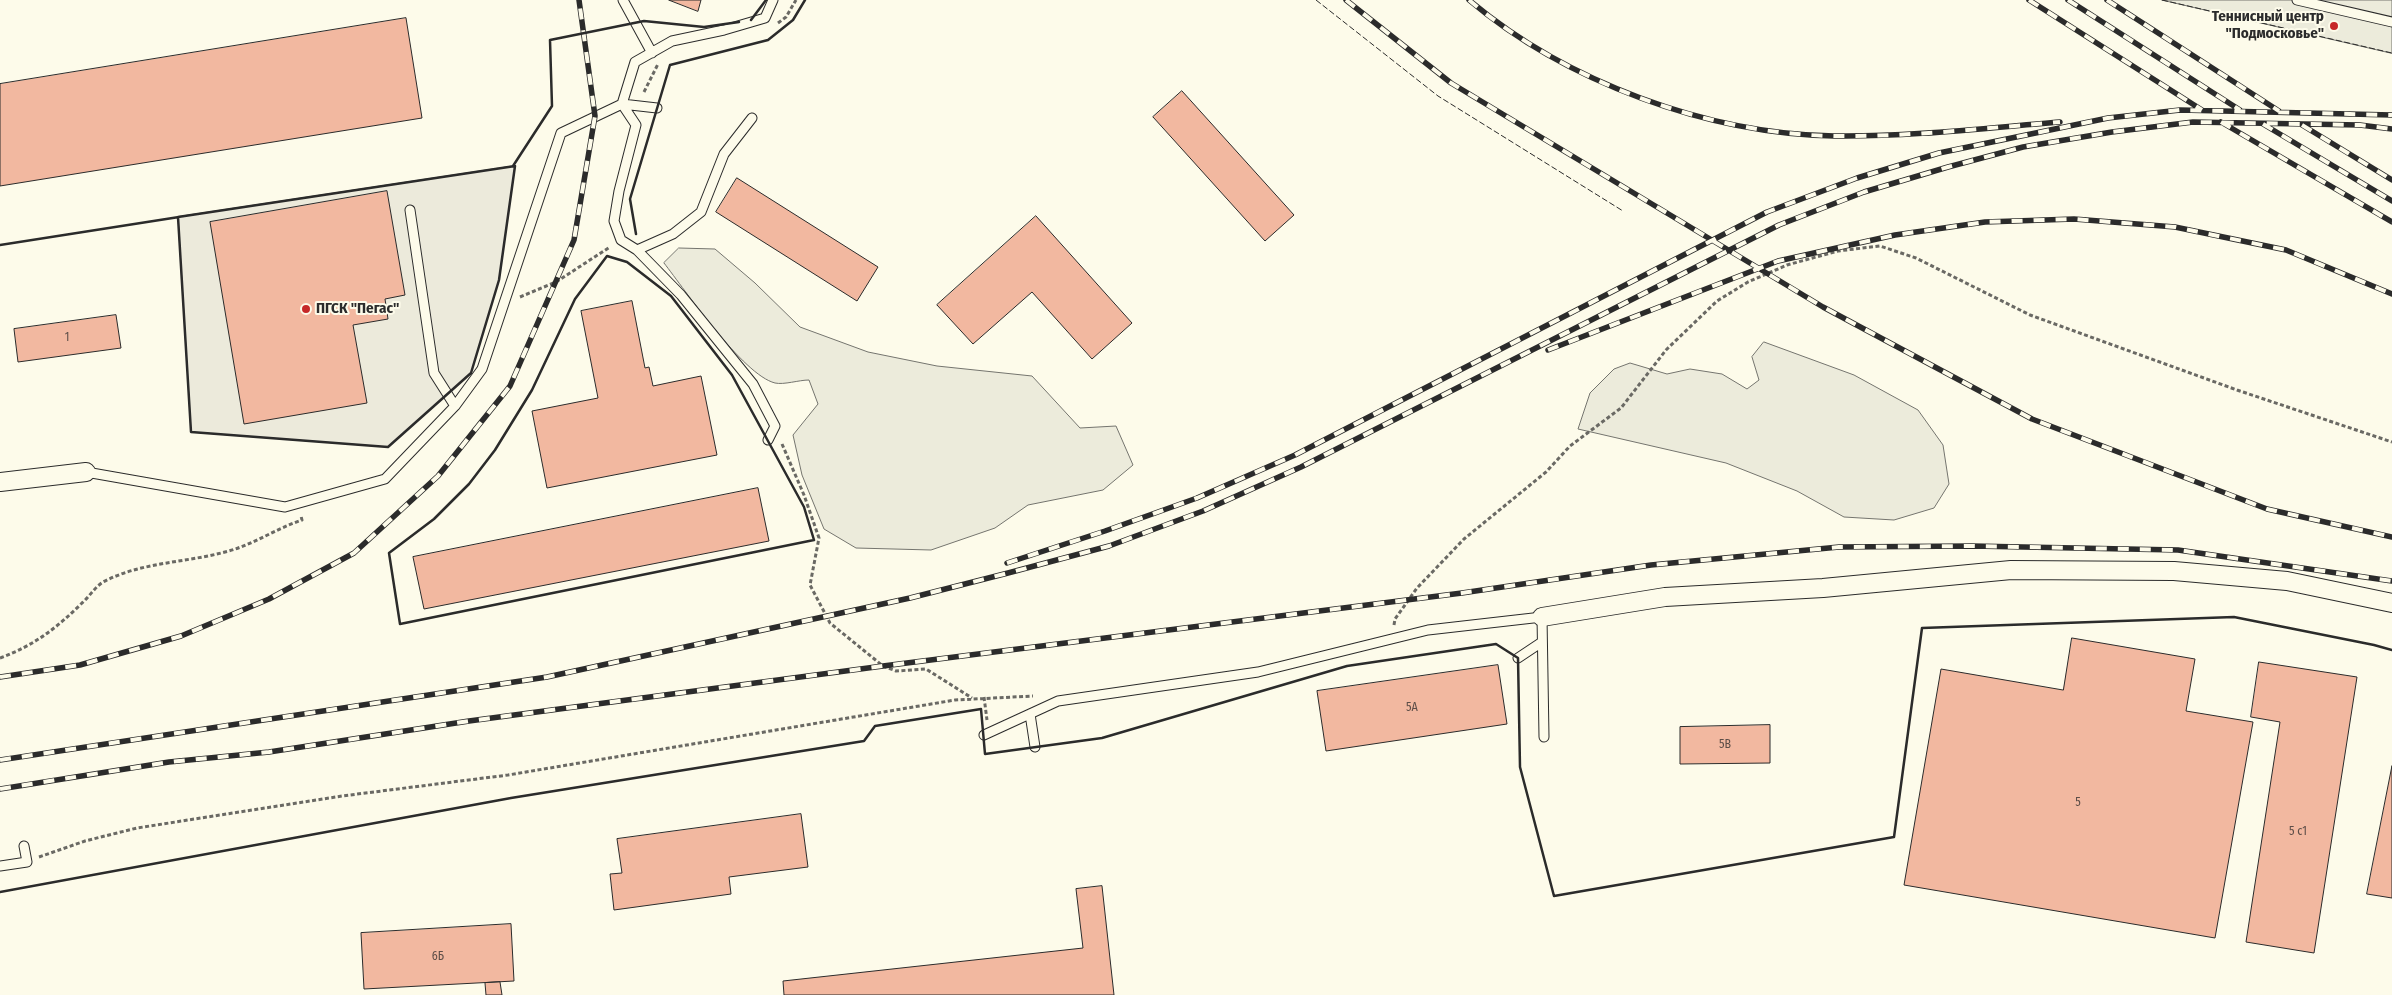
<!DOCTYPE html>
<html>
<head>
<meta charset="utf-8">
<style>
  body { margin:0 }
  canvas { display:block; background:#fdfbea }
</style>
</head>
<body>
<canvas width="2392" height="995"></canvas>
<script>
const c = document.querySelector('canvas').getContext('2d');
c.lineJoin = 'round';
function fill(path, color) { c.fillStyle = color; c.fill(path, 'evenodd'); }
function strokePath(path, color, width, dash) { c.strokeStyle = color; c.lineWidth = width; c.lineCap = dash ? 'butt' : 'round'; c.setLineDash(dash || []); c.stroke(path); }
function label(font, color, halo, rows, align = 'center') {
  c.font = font + ' "Fira Sans Condensed",sans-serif'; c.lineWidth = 4; c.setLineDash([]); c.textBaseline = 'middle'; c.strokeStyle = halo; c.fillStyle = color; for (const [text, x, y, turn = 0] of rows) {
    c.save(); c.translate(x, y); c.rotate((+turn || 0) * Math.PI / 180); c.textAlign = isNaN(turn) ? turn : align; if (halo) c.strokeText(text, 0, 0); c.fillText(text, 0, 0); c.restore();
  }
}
const green = new Path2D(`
  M2162 0H2392V53Z
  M679 248 715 249 755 283 800 327 868 352 937 366 1032 376 1080 428 1116 426 1133 465 1103 490 1028 505 995 528 931 550 856 548 824 529 802 475 793 435 818 404 809 380C799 380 784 385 775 383 743 375 685 290 664 263Z
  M1764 342 1854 375 1918 410 1943 445 1949 484 1934 508 1894 520 1844 517 1797 491 1726 463 1578 429 1590 393 1614 369 1630 363 1667 374 1690 369 1722 374 1747 389 1759 380 1752 357Z`);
const parking = new Path2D(`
  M515 166 499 280 471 373 388 447 191 432 178 217Z`);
const building = new Path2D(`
  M669 0H701L698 11Z
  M406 18 422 118 0 186V84Z
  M1182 91 1294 215 1265 241 1153 117Z
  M737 178 878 267 857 301 716 212Z
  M387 191 405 295 385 299 388 319 353 325 367 403 244 424 210 222Z
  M1036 216 1132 323 1092 359 1032 292 973 344 937 305Z
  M632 301 645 368 649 367 653 386 701 376 717 455 547 488 532 411 598 398 581 311Z
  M116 315 121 348 18 362 14 329Z
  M758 488 769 541 424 609 413 557Z
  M2072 638 2195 659 2186 711 2253 722 2215 938 1904 885 1941 669 2063 690Z
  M2259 662 2357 677 2314 953 2246 942 2280 722 2251 717Z
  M1498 665 1507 724 1326 751 1317 691Z
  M1770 725V763L1680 764V727Z
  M2392 766V898L2367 894Z
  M801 814 808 867 729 877 731 894 614 910 610 874 622 873 617 839Z
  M1102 886 1114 995H784L783 981 1083 948 1076 889Z
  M511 924 514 981 364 989 361 933Z
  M500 982 502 995H486L485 983Z`);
const path = new Path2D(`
  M778 23 786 17 796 0
  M644 92 658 64
  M520 297 556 282 610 247
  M782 444 804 495 819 538 810 585 830 623 883 666 896 671 926 669 972 698
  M1394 625 1395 619 1417 588 1464 539 1546 472 1570 446 1621 408 1666 350 1717 301 1748 282 1787 265 1838 251 1880 246 1916 258 2030 315 2237 390 2392 442
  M0 658C33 646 57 628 82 603 89 597 95 587 103 582 141 562 184 563 225 552 253 545 275 529 302 520L301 516
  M984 697 987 720
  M39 857 85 841 137 828 342 796 508 775 955 700 1033 696`);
const lane = new Path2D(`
  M623 0 652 53
  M2297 0 2392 22
  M622 104 636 125 619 191 614 221 621 240 637 250 681 295 753 384 775 426 768 440
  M622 104 657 108
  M410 210 434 373 455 406
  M637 250 673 234 701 212 724 154 752 118
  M86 472 285 507 385 479 455 406 482 369 561 133 622 104 635 62 672 41 724 30 765 18 773 0
  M1518 658 1542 642
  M1030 714 1035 747
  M984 735 1058 701 1258 672 1428 630 1542 617 1544 737
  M0 866 27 862 24 846`);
const street = new Path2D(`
  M0 482 86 472
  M1542 617 1665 597 1823 588 2011 570 2174 571 2287 581 2392 603`);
const rail = new Path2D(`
  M1346 0 1451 83 1823 307 2032 419 2267 509 2392 537
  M1469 0C1566 82 1708 134 1834 136 1909 137 1986 128 2060 122
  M2029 0 2202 110
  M2068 0 2240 110
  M2107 0 2279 111
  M2221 122 2392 222
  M2263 124 2392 201
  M2302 125 2392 180
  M1548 350 1778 261 1895 235 1985 222 2074 219 2175 227 2286 250 2392 294
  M1007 563 1105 531 1197 498 1295 455 1767 212 1857 178 1939 153 2108 118 2180 110 2392 115
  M0 677 80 665 181 636 269 599 354 553 438 476 510 386 574 240 595 116 579 0
  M0 760 547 677 910 598 1008 573 1109 546 1203 511 1301 467 1779 225 1864 192 1948 167 2023 147 2112 132 2193 122 2360 125 2392 129
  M0 789 169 762 269 752 469 721 883 666 1462 593 1651 565 1839 547 1972 546 2178 550 2392 581`);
const fence = new Path2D(`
  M1316 0 1438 96 1623 211
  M2162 0 2392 53`);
const wall = new Path2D(`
  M751 20 766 0
  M513 166 552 106 550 40 644 21 704 27 739 22
  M515 166 499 280 471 373 388 447 191 432 178 217Z
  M636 234 630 199 670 65 768 40 793 20 805 0
  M0 245 179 217
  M607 256 627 262 671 296 732 375 804 507 814 540 400 624 389 553 434 519 469 484 495 450 532 390 575 299Z
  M0 892 511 798 864 741 875 726 981 709 985 754 1102 738 1347 666 1496 644 1518 658 1520 767 1554 896 1894 837 1922 628 2234 617 2374 645 2392 650`);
const markers = [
  [2334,26,5,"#c62828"],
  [306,309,5,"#c62828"]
];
const numberNames = [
  ["1",67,338],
  ["5А",1412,708],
  ["5В",1725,745],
  ["5",2078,803],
  ["5 с1",2298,832],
  ["6Б",438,957]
];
const poiNames = [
  ["Теннисный центр",2324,17],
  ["\"Подмосковье\"",2324,34],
  ["ПГСК \"Пегас\"",316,309,"left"]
];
fill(green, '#ecebdb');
strokePath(green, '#74746e', 1);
fill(parking, '#eceadb');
strokePath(parking, '#74746e', 1);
fill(building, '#f2b8a0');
strokePath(building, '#2b2b2b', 1);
strokePath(lane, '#2b2b2b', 11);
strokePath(street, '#2b2b2b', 20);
strokePath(path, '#6a6964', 3, [4, 2.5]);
strokePath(lane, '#fdfbea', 9);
strokePath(street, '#fdfbea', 18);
strokePath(rail, '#2b2b2b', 5.5);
strokePath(rail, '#fdfbea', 4, [11]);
strokePath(fence, '#2b2b2b', 1, [6, 2.5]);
strokePath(wall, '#2b2b2b', 2.5);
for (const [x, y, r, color] of markers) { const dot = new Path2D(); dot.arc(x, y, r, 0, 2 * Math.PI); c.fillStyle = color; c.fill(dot); strokePath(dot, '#fdfbea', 2); }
label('12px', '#5d4e48', null, numberNames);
label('bold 15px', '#2b2b2b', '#fdfbea', poiNames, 'right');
</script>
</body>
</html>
